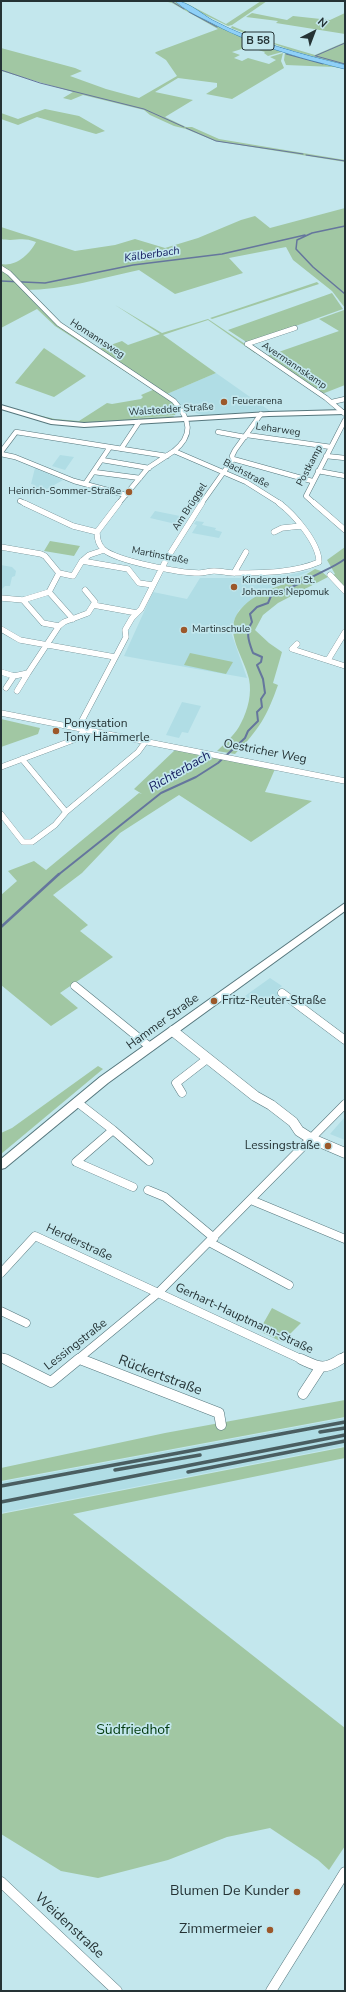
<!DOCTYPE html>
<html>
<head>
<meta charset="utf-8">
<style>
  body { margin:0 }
  #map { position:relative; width:346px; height:1992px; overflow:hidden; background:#c3e7ed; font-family:"Nunito Sans",sans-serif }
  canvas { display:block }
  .frame { position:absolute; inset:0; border:2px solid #253335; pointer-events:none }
  .north { position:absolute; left:294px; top:12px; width:40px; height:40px; -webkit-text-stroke:3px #c3e7ed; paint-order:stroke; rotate:42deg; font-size:11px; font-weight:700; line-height:16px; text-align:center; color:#253335 }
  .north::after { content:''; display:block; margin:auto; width:14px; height:18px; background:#253335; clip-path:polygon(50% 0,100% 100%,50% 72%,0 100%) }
</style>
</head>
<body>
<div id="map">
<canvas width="346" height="1992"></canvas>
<div class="frame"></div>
<div class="north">N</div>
</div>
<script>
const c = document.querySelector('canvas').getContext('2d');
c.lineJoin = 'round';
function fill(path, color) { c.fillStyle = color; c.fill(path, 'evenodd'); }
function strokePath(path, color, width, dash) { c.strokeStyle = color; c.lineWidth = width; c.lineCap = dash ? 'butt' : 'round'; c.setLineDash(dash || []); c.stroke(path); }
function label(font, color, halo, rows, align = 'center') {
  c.font = font + ' "Nunito Sans",sans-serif'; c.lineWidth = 3.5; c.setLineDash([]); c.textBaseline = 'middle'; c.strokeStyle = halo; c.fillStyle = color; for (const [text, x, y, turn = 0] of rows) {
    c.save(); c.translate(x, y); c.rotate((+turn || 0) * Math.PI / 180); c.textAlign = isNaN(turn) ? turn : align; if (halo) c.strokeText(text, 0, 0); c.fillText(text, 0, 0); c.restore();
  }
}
const built = new Path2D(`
  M216 373 270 411 202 415 184 409 167 394Z
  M60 455 74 457 65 470 52 466Z
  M35 468 51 475 63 480 40 493 34 491 35 485 31 484Z
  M155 511 185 517 180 525 150 518Z
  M196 521 204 522 202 525 216 528 215 530 222 532 219 538 192 533 197 525 194 524Z
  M1 565 12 567 16 571 15 576 12 577 10 586H5L1 590Z
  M312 570 263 592 239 610 232 625V635L247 678 124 656 153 592 187 599 200 578H261L288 575Z
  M182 702 201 706 188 733 182 732 179 738 166 735Z
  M270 978 282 986 276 991 280 994 261 1008 245 996Z
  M344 1118 345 1119V1140L330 1134Z
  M345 1418V1446L1 1513V1482Z`);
const green = new Path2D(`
  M164 1H174L193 13 282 52 268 56 264 53 265 52 248 47 232 52 240 55 234 58 242 61 248 58 269 64 276 60 270 57 283 53 281 61 284 68 232 99 206 94 217 87V83L178 78 155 92 193 100 165 117 186 127H192L219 139 345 160V162L215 141 186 129 174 126 150 115 144 110 83 95 71 100 63 98 73 92 1 71V48L75 68 82 71 70 76 106 89 139 98 177 76 166 60 155 53 156 52 218 29 172 3Z
  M182 1 226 24 261 1H267L232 25 228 26 199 12Z
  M252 13 287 20 293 16 330 20 345 13V34L276 23 278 21 246 17Z
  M232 26 271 42 315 55 345 42V65L290 50 231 28Z
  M285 52 345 68V69L334 67 286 65 284 60Z
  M45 109 79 116 105 131 96 134 37 117 18 125 1 119V113L18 119Z
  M345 208V308L332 291 293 260 286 247 229 258 243 273 175 294 139 270C101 278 64 290 25 290L1 267V264C16 267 30 254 36 242 21 236 16 242 1 239V227L75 251 115 245 135 239 165 248 198 238 241 220 255 216 270 228Z
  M1 270 8 274 57 324 142 380 140 381 55 326 37 309 1 328Z
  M317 282 319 284 212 319 210 318Z
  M332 293 343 309 248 343 228 330Z
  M115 305 162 333 208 319 257 352 255 353 208 320 163 335 216 373 167 394 99 349 122 341 128 345 160 334Z
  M344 310 345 385 322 394 267 356 339 331 319 319Z
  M44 348 86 376 54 397 15 383Z
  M155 389 171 400 178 409 175 415 119 420 169 416H174L173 418 115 422 70 423 55 421 29 413 55 419 79 421 107 403 112 404 141 399 143 397 141 395Z
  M50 541 80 546 74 556 44 551Z
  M345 547V588L333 575 335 574 327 560Z
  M315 569 321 571 328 577 278 603 263 615 255 630 269 643 282 652 273 683 278 685C267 716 259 730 235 754L217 751C226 742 236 734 241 723 248 710 252 693 249 679 244 656 222 631 240 610 259 587 292 585 315 569Z
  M190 653 233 662 226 674 184 665Z
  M1 719 40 728 38 734 1 747Z
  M175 750 275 769 265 792 312 801 251 842 179 795 120 833 82 873 53 895 88 925 80 931 113 957 60 993 78 1008 51 1026 1 985V895L17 881 8 871 34 861 46 870 139 793 142 794 134 789Z
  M98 1066 103 1069 1 1154V1133L12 1128Z
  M272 1308 301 1323 282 1342 259 1331Z
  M345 1400V1417L1 1481V1468L165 1433Z
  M345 1447V1458L73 1514 345 1728V1846L329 1870 318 1860 270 1828 227 1837 168 1860 98 1878 61 1871 1 1834V1514Z`);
const streamFar3 = new Path2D(`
  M171 1 184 9
  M189 12 217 27
  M286 54 323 64
  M315 56 345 43
  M316 56 345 64
  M1 70 40 83 144 109 184 127
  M186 128 216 141 303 154
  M306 155 345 161`);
const streamFar2 = new Path2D(`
  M345 226 312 233 297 240 296 249 313 267 345 294
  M1 281 45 283 133 265 222 254 305 235`);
const streamFar1 = new Path2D(`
  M58 875 161 793 196 777 218 763 245 738 248 731 258 721 257 712 262 707 261 699 265 693 263 679 257 665 261 662 262 657 253 653C249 642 245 633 252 622L250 614 257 607 268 603 271 596C286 590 297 585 312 577 323 571 334 567 345 559`);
const stream = new Path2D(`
  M1 927 59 874`);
const minorFar3 = new Path2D(`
  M1 268 9 273 59 324 174 401C190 419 194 435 174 451
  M247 344 326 398 345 414
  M247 344 295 328
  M332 402 345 399
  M218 432 245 437
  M247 435 331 447
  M110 447 167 456
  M121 449 139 422
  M174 451 246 482 281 504
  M1 452 16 432 110 447 85 484
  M1 454 15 457 74 481 126 495
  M326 456 345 458
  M233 459 312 481
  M102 460 149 468
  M318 471 345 476
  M94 472 140 478
  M20 501 26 504
  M118 504 148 468 174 451
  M201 504 233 459 232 456 235 450 261 414
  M315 504 306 496 345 420`);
const minorFar2 = new Path2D(`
  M24 503 73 526 97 532
  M119 503 97 532C97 538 98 544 103 549 116 561 180 573 199 573 204 573 209 571 214 571 221 571 228 573 235 573 262 573 294 573 319 562 319 543 294 514 279 503
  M314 503 345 530
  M274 532 282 528 301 526
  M1 547 41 554 45 556 59 573 49 592 23 600 1 598
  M104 550 89 555 82 561 128 569 139 583 153 585
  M59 573 73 576 82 561
  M234 573 246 552
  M330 575 345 591
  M49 592 73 619
  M23 600 43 623 59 626
  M93 605 137 613
  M1 629 20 640 115 657
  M297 644 292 649 345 666
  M328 660 345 632
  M1 672 14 676 28 673 59 626 64 622 88 613 95 602 85 590
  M6 688 14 676
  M17 691 28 673
  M1 713 345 781
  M78 728 126 637 125 630 132 618 141 609 166 560 202 503
  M22 759 66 812
  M1 767 76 739 85 730
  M1 814 23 842H32L55 825 66 812 138 752 146 741`);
const minorFar1 = new Path2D(`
  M75 986 150 1047
  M282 993 345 1040
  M182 1093 176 1083 207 1059
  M77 1102 113 1130 76 1162 133 1187
  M113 1130 149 1161
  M148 1190 165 1197 214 1238
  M251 1200 345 1239
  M209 1242 289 1285
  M1 1273 35 1236 303 1360
  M1 1311 26 1323
  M1 1357 7 1360
  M80 1359 83 1360
  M77 1360 158 1293 345 1104
  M339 1360 345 1356`);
const minor = new Path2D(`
  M5 1359 51 1382 79 1359
  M80 1359 219 1413 221 1425
  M301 1359C319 1367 323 1371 341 1359
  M303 1394 320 1368
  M1 1882 117 1991
  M271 1991 345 1872`);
const tertiary = new Path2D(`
  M173 1031 255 1096 271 1105 293 1122 299 1131 310 1138 345 1153`);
const secondary = new Path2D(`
  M1 405 52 420 84 423 269 412 345 410V414L269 416 84 427 51 424 1 409Z
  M345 903V911L108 1083 5 1168 1 1169V1159L100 1077Z`);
const primary = new Path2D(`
  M175 1C187 1 202 14 212 20 254 42 300 54 345 65V69C297 57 249 44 206 20 195 15 184 9 175 1Z`);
const rail = new Path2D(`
  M320 1432 345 1428
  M115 1470 200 1455
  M188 1472 345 1441
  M1 1486 345 1422
  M1 1502 345 1435`);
const markers = [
  [224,402,4,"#9c582a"],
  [129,492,4,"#9c582a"],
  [234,587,4,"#9c582a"],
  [184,630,4,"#9c582a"],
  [56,731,4,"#9c582a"],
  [214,1001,4,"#9c582a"],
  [328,1146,4,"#9c582a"],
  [297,1892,4,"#9c582a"],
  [270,1930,4,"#9c582a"]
];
const farStreetnames = [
  ["Homannsweg",97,339,33],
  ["Avermannskamp",294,366,34],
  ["Walstedder Straße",171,410,-4],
  ["Leharweg",278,430,8],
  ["Postkamp",310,466,-62],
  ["Bachstraße",246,474,28],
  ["Am Brüggel",190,507,-57],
  ["Martinstraße",160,556,11]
];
const farPoinames = [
  ["Feuerarena",232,402],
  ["Heinrich-Sommer-Straße",121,492,"right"],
  ["Kindergarten St.",242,581],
  ["Johannes Nepomuk",242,593],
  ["Martinschule",192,630]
];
const shields = [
  [258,41,32]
];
const shieldNames = [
  ["B 58",258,41]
];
const farWaternames = [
  ["Kälberbach",152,255,-8]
];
const poiNames = [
  ["Ponystation",64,724],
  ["Tony Hämmerle",64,738],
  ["Fritz-Reuter-Straße",222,1001],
  ["Lessingstraße",320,1146,"right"]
];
const streetNames = [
  ["Oestricher Weg",265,752,11],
  ["Hammer Straße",163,1022,-36],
  ["Herderstraße",79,1243,25],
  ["Gerhart-Hauptmann-Straße",244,1319,25],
  ["Lessingstraße",76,1345,-38]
];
const waterNames = [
  ["Richterbach",180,772,-30]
];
const nearStreetnames = [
  ["Rückertstraße",160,1376,21],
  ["Weidenstraße",69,1926,43]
];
const nearParknames = [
  ["Südfriedhof",133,1731]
];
const nearPoinames = [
  ["Blumen De Kunder",289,1892],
  ["Zimmermeier",262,1930]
];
fill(built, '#b0dde5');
fill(green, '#a1c7a3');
strokePath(streamFar3, '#65769d', 1);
strokePath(streamFar2, '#65769d', 1.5);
strokePath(streamFar1, '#65769d', 2);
strokePath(stream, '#65769d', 2.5);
strokePath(minorFar3, '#56777d', 5.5);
strokePath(minorFar2, '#56777d', 6);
strokePath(minorFar1, '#56777d', 9);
strokePath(minor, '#56777d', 11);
strokePath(tertiary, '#56777d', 11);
strokePath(secondary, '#56777d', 2);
strokePath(primary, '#3984b0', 1);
strokePath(minorFar3, '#fff', 4.5);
strokePath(minorFar2, '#fff', 5.5);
strokePath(minorFar1, '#fff', 8);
strokePath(minor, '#fff', 10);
strokePath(tertiary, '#fff', 10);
fill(secondary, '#fff');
fill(primary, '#8fd0f8');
strokePath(rail, '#4a5e61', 3.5);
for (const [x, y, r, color] of markers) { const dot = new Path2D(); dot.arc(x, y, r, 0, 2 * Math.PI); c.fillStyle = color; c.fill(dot); strokePath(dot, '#c3e7ed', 1.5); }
label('10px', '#253335', '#c3e7ed', farStreetnames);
label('10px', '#253335', '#c3e7ed', farPoinames, 'left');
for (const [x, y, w] of shields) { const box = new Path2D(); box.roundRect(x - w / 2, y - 9, w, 18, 3); c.fillStyle = '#c3e7ed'; c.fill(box); strokePath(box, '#253335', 1); }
label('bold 11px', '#253335', null, shieldNames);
label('italic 11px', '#172061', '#c3e7ed', farWaternames);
label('12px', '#253335', '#c3e7ed', poiNames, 'left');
label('12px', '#253335', '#c3e7ed', streetNames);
label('italic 13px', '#172061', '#c3e7ed', waterNames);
label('14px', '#253335', '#c3e7ed', nearStreetnames);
label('14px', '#00390c', '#c3e7ed', nearParknames);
label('14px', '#253335', '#c3e7ed', nearPoinames, 'right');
</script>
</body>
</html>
